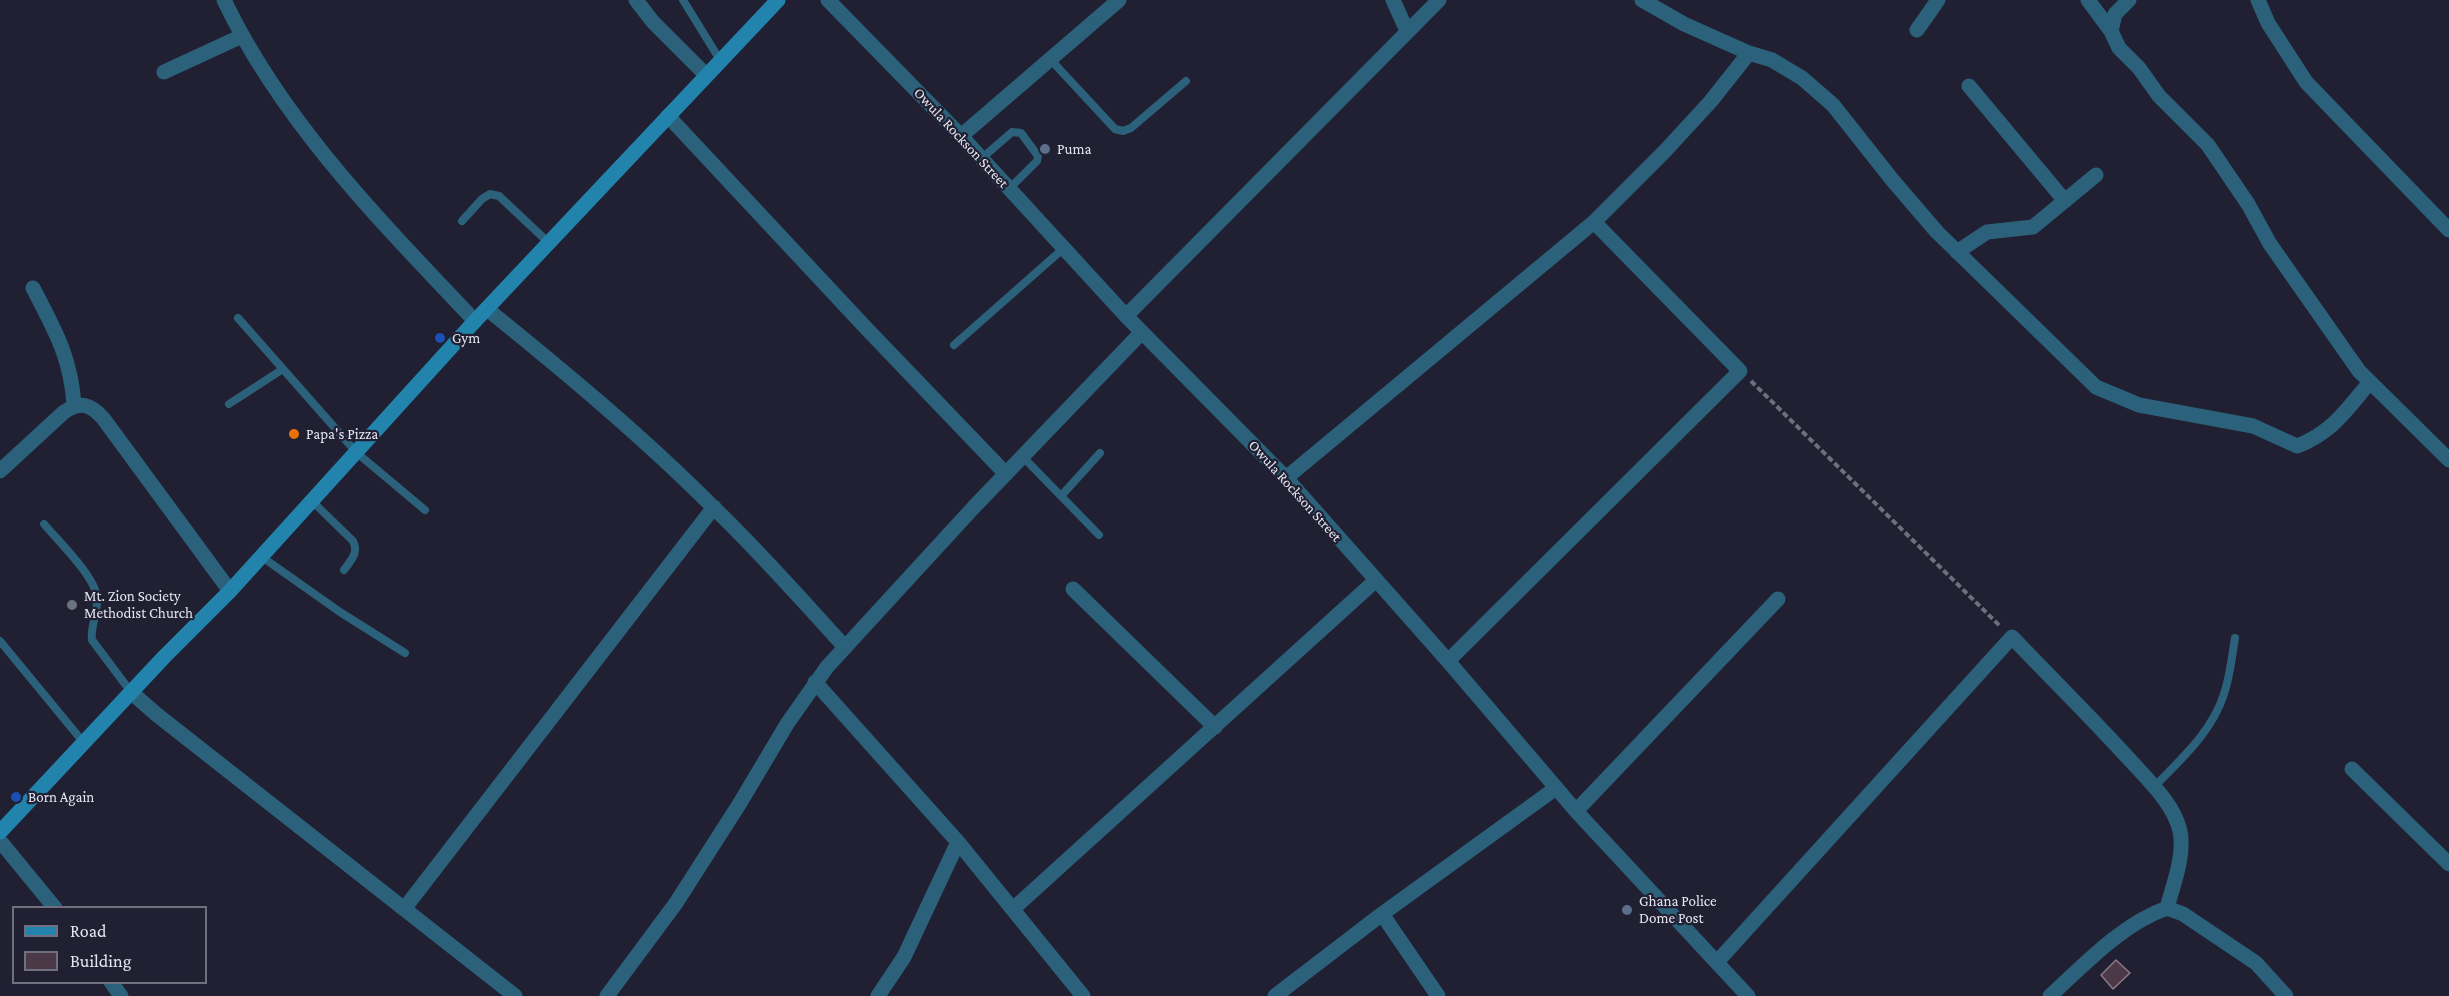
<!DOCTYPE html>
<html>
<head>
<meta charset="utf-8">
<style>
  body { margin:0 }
  #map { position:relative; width:2449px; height:996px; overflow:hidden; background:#202032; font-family:"Crimson Pro",serif }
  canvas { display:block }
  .legend { position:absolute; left:12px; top:906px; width:195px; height:78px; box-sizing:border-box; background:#202032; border:2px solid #6f6f7f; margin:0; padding:8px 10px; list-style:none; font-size:18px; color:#e5e5f2 }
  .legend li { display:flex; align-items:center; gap:12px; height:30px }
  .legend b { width:30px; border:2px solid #6f6f7f }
</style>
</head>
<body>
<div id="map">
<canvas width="2449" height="996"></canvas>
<ul class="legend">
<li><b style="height:8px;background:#2284ac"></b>Road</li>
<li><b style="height:16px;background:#4b3947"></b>Building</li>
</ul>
</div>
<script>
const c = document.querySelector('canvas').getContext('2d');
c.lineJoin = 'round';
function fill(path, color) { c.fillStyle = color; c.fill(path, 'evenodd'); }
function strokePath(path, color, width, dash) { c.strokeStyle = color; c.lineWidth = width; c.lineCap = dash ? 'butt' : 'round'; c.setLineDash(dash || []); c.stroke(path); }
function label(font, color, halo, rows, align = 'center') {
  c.font = font + ' "Crimson Pro",serif'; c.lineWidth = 4.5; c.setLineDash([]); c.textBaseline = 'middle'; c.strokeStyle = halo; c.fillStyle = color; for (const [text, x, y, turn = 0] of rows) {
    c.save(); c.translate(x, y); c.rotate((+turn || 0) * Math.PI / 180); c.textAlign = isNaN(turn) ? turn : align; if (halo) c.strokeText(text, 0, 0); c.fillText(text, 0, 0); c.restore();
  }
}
const building = new Path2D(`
  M2116 960 2130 973 2113 989 2101 975Z`);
const path = new Path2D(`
  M1751 381 2000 626`);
const lane = new Path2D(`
  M683 0 720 60
  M1050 59 1115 129 1123 131 1131 128 1186 81
  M981 159 1012 132 1021 133 1038 156 1037 161 1009 189
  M462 221 482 199 490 194 499 196 549 243
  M238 318 357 453 425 510
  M954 345 1064 248
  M229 404 283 369
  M1022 456 1099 535
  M1061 496 1100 453
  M313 502 353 541C359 553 351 560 344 570
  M44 524C58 541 97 578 97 599 98 614 90 626 92 640L131 692
  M262 557 340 612 405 653
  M0 641 84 743
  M2154 787C2181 759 2212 732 2224 694 2230 676 2232 656 2235 638`);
const street = new Path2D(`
  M224 0C282 122 383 224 475 321
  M636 0 653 22 706 75
  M828 0 961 136 1126 316 1286 478 1448 661 1576 811 1748 996
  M1393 0 1407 31
  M1642 0 1684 24 1749 53 1772 60 1802 78 1833 105 1894 182 1937 232 2096 387 2139 405 2253 426 2297 446C2332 433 2347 409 2370 382
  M2088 0 2111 31
  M2129 0 2115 14 2111 31 2119 48 2139 68 2159 96 2208 145 2248 204 2270 244 2359 371 2449 460
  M2258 0 2268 23 2306 82 2449 230
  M1917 30 1938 0
  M164 72 242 36
  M1969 86 2065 201
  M668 116 866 328 1006 474
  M961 136 1119 0
  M1957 252 1987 232 2033 227 2096 175
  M33 288C55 330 71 358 74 405
  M487 309C565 372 642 436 713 507 759 551 801 599 844 646
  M1126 316 1439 0
  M0 471 64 412C81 401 90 404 103 418L230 591
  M1286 478 1594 222 1665 151 1711 101 1749 53
  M1073 589 1215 727
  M1448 661 1740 371 1594 222
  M815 682 958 842 1083 996
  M131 692 156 714 515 996
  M2352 769 2449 864
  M1576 811 1778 599
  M0 841 55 908
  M404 909 714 507
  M1013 909 1375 581
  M1382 914 1438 996
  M1717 962 2012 637C2051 678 2092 718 2130 760 2148 780 2174 804 2180 831 2185 856 2173 885 2167 908
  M111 982 121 996
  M607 996 676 903 740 803 787 724 827 667 973 508 1142 332
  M878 996 904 957 958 842
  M1275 996 1382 914 1556 788
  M2050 996C2085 964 2122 924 2167 908L2183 914 2256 963 2286 996`);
const secondary = new Path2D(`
  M0 832 164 657 230 591 475 321 778 0`);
const markers = [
  [1045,149,6,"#5c6f8a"],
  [440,338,6,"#1a4fb4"],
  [294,434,6,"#e8710a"],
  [72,605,6,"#6b7280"],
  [16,797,6,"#1a4fb4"],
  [1627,910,6,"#5c6f8a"]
];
const streetNames = [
  ["Owula Rockson Street",961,138,47],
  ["Owula Rockson Street",1295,491,48]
];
const poiNames = [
  ["Puma",1057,149],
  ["Gym",452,338],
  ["Papa's Pizza",306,434],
  ["Mt. Zion Society",84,596],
  ["Methodist Church",84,613],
  ["Born Again",28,797],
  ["Ghana Police",1639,901],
  ["Dome Post",1639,918]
];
fill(building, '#4b3947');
strokePath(building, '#8d7988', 1.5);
strokePath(path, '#6e6e7e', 4, [6, 3]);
strokePath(lane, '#2b617a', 8);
strokePath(street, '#2b617a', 15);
strokePath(secondary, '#2284ac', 15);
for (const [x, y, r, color] of markers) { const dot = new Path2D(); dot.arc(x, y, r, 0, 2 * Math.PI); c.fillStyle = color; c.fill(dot); strokePath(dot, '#202032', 2); }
label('15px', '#e5e5f2', '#202032', streetNames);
label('15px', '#e5e5f2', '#202032', poiNames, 'left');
</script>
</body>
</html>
